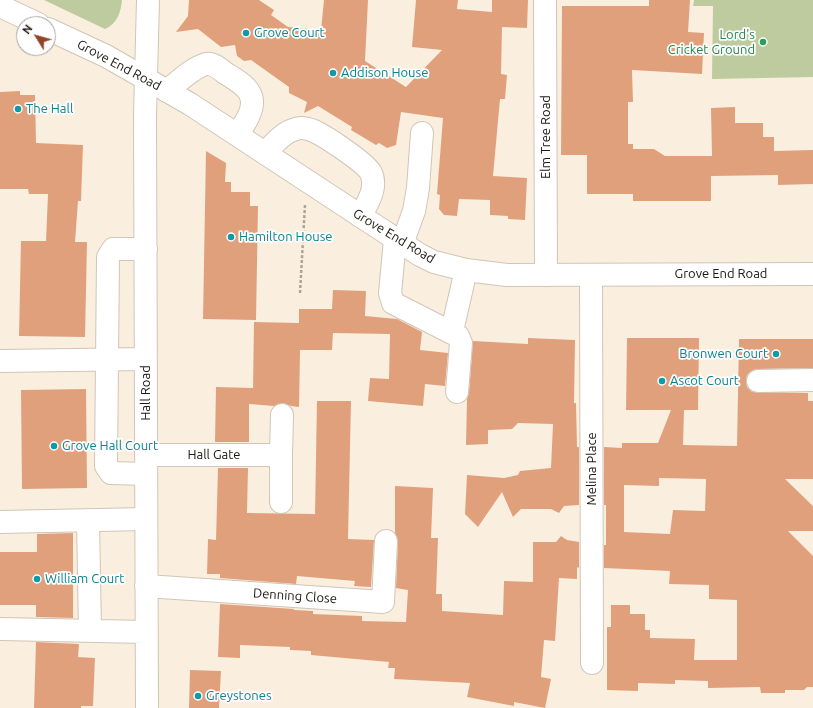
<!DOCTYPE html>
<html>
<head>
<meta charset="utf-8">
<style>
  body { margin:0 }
  #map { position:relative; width:813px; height:708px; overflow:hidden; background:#faefdf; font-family:Ubuntu,sans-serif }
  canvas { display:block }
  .north { position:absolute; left:16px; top:16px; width:40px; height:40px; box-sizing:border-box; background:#fefefe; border:1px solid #a3a2a0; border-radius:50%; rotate:307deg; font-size:11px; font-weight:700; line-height:16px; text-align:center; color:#1b1712 }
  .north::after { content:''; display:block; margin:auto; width:14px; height:18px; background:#8e4626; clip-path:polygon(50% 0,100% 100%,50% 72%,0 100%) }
</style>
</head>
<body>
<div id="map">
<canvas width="813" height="708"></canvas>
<div class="north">N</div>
</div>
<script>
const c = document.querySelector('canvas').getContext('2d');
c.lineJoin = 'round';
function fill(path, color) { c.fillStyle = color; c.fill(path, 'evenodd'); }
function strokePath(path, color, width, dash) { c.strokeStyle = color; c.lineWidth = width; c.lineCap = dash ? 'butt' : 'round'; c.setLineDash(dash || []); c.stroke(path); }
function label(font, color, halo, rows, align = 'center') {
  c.font = font + ' Ubuntu,sans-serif'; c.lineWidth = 3.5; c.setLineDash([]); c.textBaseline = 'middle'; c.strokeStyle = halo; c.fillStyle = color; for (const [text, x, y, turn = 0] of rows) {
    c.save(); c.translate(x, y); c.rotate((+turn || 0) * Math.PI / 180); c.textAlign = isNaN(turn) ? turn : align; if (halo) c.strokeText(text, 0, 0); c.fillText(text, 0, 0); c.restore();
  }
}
const green = new Path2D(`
  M44 0H122C121 12 117 24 105 29Z
  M694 0H813V77L712 79 713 6H693Z`);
const building = new Path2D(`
  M189 0H259L274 10 271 15 288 27 321 30 324 0H368L365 61 406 87 442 50 412 47 416 0H458L457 9 492 12V0H528L527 28 502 27 501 74 507 75 505 99H500L493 176 527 178 525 220 508 219V216L490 215V200L459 199 457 216 444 215 439 209 440 195 437 194 443 118 401 112 396 145 387 148 379 143 376 145 351 130 352 127 318 106 304 113 307 102 289 93V87L251 60 244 61 237 56 235 45 221 47 198 29 176 32 188 16Z
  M649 0H690L688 32 704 33 702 74 632 70 633 102H628V144H633V149H654L665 156H712L711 108 735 107V123H763V137H774V151L813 150V184L778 185V175L711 176V201H633V194H587V155H561L562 6H649Z
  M20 91V95H35L36 143 83 145 81 201H78L75 242H87L85 337 19 336 21 241H46L48 194H29L28 189H0V92Z
  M206 151 226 163 225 182H231V192H250V206H258L256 320 203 319Z
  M333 290 366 291 365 316 397 319 422 332 420 350 448 353 445 386 425 384 423 406 368 401 370 378 389 379 390 334 333 333 332 350H300L299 407 291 406 283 403 274 406 249 404V442H215L216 387 253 388 254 322 299 323V309H332Z
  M528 338 575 340 574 403H576L577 447H579V505L564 506 559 513 551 509H521L513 517 502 492 478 527 465 514 467 475 504 478 518 475 520 471 551 468 553 424 518 423 512 429 488 430V444L466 445 467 399 469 393 473 341 528 344Z
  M627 338H699L698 410H684L683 445 737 446 739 339H813V368L757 369 751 371 747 375 746 381 747 387 752 392 808 393V401H813V479H785L813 506V531H788L813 556V687H807L804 690H785V693H761L760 687 708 688V681L675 680V684L638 683V691L607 690V627H611V605H630V614H645V630H650V638L695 639 694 660H737V600L709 599V585L669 584 670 571 604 568V545H606V505H604V447L622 448V443H658L671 410H626ZM659 478 706 479 705 511 673 510 670 534 624 532V485L659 486Z
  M86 389 87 488 22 489 21 390Z
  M317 401H351L348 539 374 540 371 587 354 586 355 581 297 576 296 584 220 578V574H207L208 539 216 540 218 468H248L247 513 315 514Z
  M395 486 433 488 431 538H438L436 594H442V611L503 615 504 581 533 582V542H556L561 536 567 540 579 542V568L577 567V579L559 578 555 641 544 640 541 677 551 679 545 708 514 702V706L467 697 470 683 394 679 395 668H388L389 662 311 655V651L290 650V647L240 645V658L218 657 220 604 294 609V610L313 611V614L362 616V621L406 622 408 590 396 588 398 542 395 533Z
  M73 533V618L36 617V605H0V552H37V534Z
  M36 642 79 644 78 657 95 658 93 706H81V708H34Z
  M190 670 221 671 219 708H189Z`);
const path = new Path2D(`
  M300 293 305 205`);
const minor = new Path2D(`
  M545 0 546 275
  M167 91C178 82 192 68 206 64 213 63 219 68 225 73 233 78 244 84 249 92 258 106 245 124 237 134
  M265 153C274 144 283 132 296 129 301 127 309 129 314 131 325 136 366 163 371 173 378 188 367 204 360 216
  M395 240 390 293 393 303 458 336 461 343 457 392
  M402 244 414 211 418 188 422 133
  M146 249H113L108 257 106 466 111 473 146 474
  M591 275 592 663
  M452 331 466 270
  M0 361 145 359
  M758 381 813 380
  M146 455H281L282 415
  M281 502V455
  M88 520 90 631
  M0 522 146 519
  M146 586 383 602 386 541
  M0 629 146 632
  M147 708 145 116 148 0`);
const major = new Path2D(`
  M0 6 38 24
  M48 29 106 56 190 104 420 255 434 262 466 270 507 275 813 274`);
const markers = [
  [246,33,4,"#0f9aa8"],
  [763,42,4,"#2e9e5b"],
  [333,73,4,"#0f9aa8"],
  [18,109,4,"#0f9aa8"],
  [231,237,4,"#0f9aa8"],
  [776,354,4,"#0f9aa8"],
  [662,381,4,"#0f9aa8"],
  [54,446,4,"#0f9aa8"],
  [37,579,4,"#0f9aa8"],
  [198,696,4,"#0f9aa8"]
];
const cultureNames = [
  ["Grove Court",254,33],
  ["Addison House",341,73],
  ["The Hall",26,109],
  ["Hamilton House",239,237],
  ["Bronwen Court",768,354,"right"],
  ["Ascot Court",670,381],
  ["Grove Hall Court",62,446],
  ["William Court",45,579],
  ["Greystones",206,696]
];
const leisureNames = [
  ["Lord's",755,35],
  ["Cricket Ground",755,50]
];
const streetNames = [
  ["Grove End Road",119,65,28],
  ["Elm Tree Road",546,137,-90],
  ["Grove End Road",394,236,31],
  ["Grove End Road",721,274],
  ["Hall Road",146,393,-90],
  ["Hall Gate",214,455],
  ["Melina Place",592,469,-90],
  ["Denning Close",295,596,4]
];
fill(green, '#becb9e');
fill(building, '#e1a07c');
strokePath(minor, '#d0c5b6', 24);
strokePath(major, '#d0c5b6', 24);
strokePath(path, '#aca397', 2.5, [3, 2]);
strokePath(minor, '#fff', 22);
strokePath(major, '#fff', 22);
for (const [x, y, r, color] of markers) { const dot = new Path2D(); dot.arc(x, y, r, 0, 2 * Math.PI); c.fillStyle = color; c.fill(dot); strokePath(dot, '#fefefe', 1.5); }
label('13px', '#0d838f', '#fefefe', cultureNames, 'left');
label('13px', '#27864d', '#fefefe', leisureNames, 'right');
label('13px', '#1b1712', '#fefefe', streetNames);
</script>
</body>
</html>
